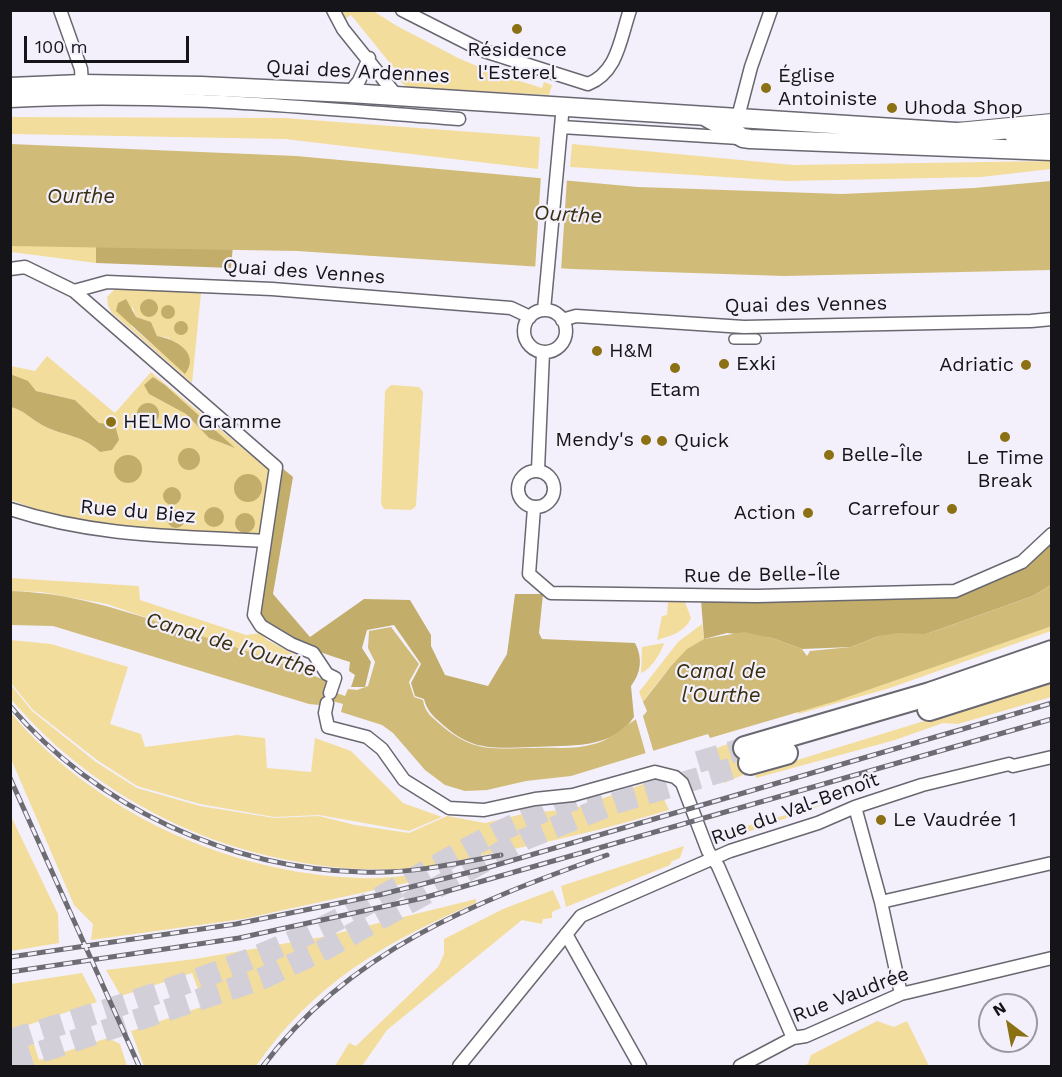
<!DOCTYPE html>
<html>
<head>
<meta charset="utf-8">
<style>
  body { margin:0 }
  #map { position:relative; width:1062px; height:1077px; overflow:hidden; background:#f3f0fb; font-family:"Work Sans",sans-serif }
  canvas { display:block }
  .frame { position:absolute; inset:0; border:12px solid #151418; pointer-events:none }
  .north { position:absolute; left:978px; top:993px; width:60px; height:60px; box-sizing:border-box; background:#f3f0fb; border:2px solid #9a98a0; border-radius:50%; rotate:328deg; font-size:16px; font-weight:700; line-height:24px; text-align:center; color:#151418 }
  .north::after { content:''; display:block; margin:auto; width:21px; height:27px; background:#8b7114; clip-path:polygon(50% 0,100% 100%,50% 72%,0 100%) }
  .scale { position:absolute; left:24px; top:36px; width:165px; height:27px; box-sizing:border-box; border:3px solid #151418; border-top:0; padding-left:8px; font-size:18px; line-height:21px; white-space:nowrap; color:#151418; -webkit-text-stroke:4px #f3f0fb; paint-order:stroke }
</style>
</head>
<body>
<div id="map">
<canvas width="1062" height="1077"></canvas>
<div class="frame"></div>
<div class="north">N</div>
<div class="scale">100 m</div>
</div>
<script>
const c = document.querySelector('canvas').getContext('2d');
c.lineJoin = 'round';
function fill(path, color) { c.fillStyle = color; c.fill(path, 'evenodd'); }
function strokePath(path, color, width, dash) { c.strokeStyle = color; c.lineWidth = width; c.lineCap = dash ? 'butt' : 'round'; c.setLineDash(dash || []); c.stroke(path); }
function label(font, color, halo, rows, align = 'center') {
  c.font = font + ' "Work Sans",sans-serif'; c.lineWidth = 4.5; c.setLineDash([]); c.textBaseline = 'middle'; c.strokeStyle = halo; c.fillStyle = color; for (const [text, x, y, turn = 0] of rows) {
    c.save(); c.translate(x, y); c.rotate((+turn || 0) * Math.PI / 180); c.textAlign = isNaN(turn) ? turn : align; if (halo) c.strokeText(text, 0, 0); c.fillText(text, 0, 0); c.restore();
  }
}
const green = new Path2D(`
  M340 11H373L397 26 458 58 491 72 542 88 544 82 552 85 549 95 407 87 394 77 398 73 351 15 345 19Z
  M11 117 284 118 540 137 538 169 285 139 11 134Z
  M572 144 793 165 1051 161V169L981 177 786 181 570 167Z
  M96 240V263L11 252V244Z
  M132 287 201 293 192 383 112 313 108 306 107 297 116 288ZM132 306 136 317 151 322 157 336 169 338 185 373 131 326Z
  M47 356 115 413 151 372 270 471 261 535 76 524 11 500V407C24 410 32 420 44 426 66 437 81 434 100 452L99 423 75 400 36 391 11 374V366L35 371ZM153 377 165 385 233 447 209 438 186 414 149 394Z
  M391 385 419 387 423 392 416 506 411 510 384 509 381 504 385 391Z
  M10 578 139 586 140 600 246 635 261 633 267 640 299 657 292 668 107 604 41 592 11 591Z
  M668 602H685L691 618C685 632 671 636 657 640L662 616 667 615Z
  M702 624 704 639C678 654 661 678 643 702L639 692 678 642Z
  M1051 626V631L887 689 798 714V711Z
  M10 640 51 644 128 667 110 724 141 734 145 747 237 735 265 738 267 768 311 772 315 738 351 751 403 803 442 817 409 831 319 815 274 817 200 804 137 786 97 760 33 710 11 683Z
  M664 643C662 651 651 670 641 673L642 647Z
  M1051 682V697L958 724 943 723 895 740 756 778 755 773Z
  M11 685 32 711 96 762 137 788 200 806 274 818 319 816 355 825 409 833 447 816 485 823 527 813 572 809 655 780 669 810C610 828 550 842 489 854 460 860 429 868 400 869 253 875 105 811 11 699Z
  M11 713C95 813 229 873 359 878 379 879 399 876 418 875L420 880 243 919 91 940 93 924 74 905 11 759Z
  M741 739 750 772 724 783 714 749Z
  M828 803 725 840 717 837 722 833Z
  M10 814 58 914 59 943 11 951Z
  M684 846 680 858 672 861 670 865 566 907 561 886Z
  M553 890 561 908 552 912V918L543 919 542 924 522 920 387 1030 362 1066H335L349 1043 356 1046 438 967 444 954V939L503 909Z
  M476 899V903C385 942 314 983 256 1066H144L131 1031 204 1006 192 973 121 996 106 970 195 959 322 937Z
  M82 973 97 1002 28 1025 39 1060 108 1038 120 1044 127 1066 11 1065V984Z
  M877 1021 894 1027 907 1021 929 1066H802L808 1064 811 1055Z`);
const forest = new Path2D(`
  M96 240 233 245 231 268 96 263Z
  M126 299 136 317 151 322 157 336C175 339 201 353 185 374L116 311 118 303Z
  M140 308a9 9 0 1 1 18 0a9 9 0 1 1-18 0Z
  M161 312a7 7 0 1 1 14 0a7 7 0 1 1-14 0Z
  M174 328a7 7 0 1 1 14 0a7 7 0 1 1-14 0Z
  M10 374 28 381 36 391 75 400 99 423 115 425 119 440 112 450 100 452C81 434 66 437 44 426 32 420 24 410 11 407Z
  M153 377 165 385 235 448 209 438 186 414 149 394 144 385Z
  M137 414a11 11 0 1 1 22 0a11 11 0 1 1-22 0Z
  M178 459a11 11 0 1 1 22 0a11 11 0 1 1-22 0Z
  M114 469a14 14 0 1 1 28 0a14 14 0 1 1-28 0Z
  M281 467 293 477 273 594 310 637 364 599 410 600 431 635V646L445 675 488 686 507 654 515 594H543L539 633 542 639 635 643C643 658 641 673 631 686L634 717C612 750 568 745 533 747 494 748 473 752 442 724 433 716 427 711 424 699L415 696 411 683 421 664 394 625 367 630 362 648 371 662 365 687H351L355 675 349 671 350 662C321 653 276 638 258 613Z
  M234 488a14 14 0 1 1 28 0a14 14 0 1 1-28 0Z
  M163 496a9 9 0 1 1 18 0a9 9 0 1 1-18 0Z
  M204 517a10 10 0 1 1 20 0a10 10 0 1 1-20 0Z
  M167 519a9 9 0 1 1 18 0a9 9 0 1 1-18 0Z
  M235 523a10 10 0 1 1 20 0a10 10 0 1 1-20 0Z
  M1051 543V585L1033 596 926 634 879 636 851 647 802 649 772 638 727 633 704 639 701 600 955 595 1026 567Z`);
const water = new Path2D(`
  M11 144 296 156 638 187 842 194 974 188 1051 181V270L784 276 572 269 297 251 11 246Z
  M1051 585 1052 626 836 701 710 738 708 734 571 776 526 781 487 790 465 791 445 785 425 770 393 733 382 725 341 712 343 704 322 698 319 705 309 704 53 626 11 625 10 591C74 593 121 610 180 629 229 645 279 661 327 681L325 689 345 696 348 689 357 690 368 686 375 662 368 648 369 631 391 627 419 664 409 682 414 697 423 700C425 713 432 717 441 725 475 754 494 748 535 748 555 747 574 750 594 744 614 739 626 723 644 715L647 711 643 702 671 666 687 649 704 639 744 632 772 638 802 649 807 656 810 651 851 647 879 636 897 633 926 634 1033 596Z`);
const pier = new Path2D(`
  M541 175 567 178 561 271 535 270Z
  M642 713 654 753 647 758 635 716Z`);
const motorwayTunnel = new Path2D(`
  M698 762 745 748
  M10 1040C116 1007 223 975 323 927 417 881 497 822 600 791
  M10 1062 261 979 325 949 525 839 615 803 750 763`);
const pedestrian = new Path2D(`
  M734 339H756`);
const minor = new Path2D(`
  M60 10 81 69 82 84
  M333 10 343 29 396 95
  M402 10 481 50 588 84C618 72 620 39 630 10
  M349 93 359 81 369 58
  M10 101C160 92 310 108 459 119
  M738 117 751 67 771 10
  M561 127 739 138
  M10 269 25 267 74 291 276 467 254 615 261 626 291 644 313 653 327 674 335 678 330 693
  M74 291 107 282 272 289 511 308 530 317
  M544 310 563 105
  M524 331a21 21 0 1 1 42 0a21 21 0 1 1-42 0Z
  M562 320 576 316 744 327 1031 321 1052 319
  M538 470 543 352
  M518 489a18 18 0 1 1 36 0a18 18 0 1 1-36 0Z
  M534 508 529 574 551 593 757 596 955 591 1022 562 1052 534
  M10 509C96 537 177 536 265 541
  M327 703 325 713 328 727 367 737 382 749 404 780 449 808 484 810 535 799 573 795 655 772 675 777 682 783 708 851 718 866 793 1038
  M855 807 881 902 901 994
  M881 902 1052 863
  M566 934 640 1066
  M459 1066 581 916 730 851 818 823 855 807 922 785 1009 764 1013 766 1052 757
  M740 1066 793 1038 806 1036 901 994 1052 958`);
const secondary = new Path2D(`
  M10 87 82 84 201 86 349 93 972 133
  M706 117 743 138 750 139 1052 151
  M1014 135 1052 136`);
const primary = new Path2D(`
  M958 133 1052 124`);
const motorway = new Path2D(`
  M929 709 1052 670
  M745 748 930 694 1052 652
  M750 763 786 753`);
const rail = new Path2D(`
  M10 706C96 807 230 869 362 872 409 874 455 864 501 855
  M10 778 139 1066
  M10 957 236 924 379 895 486 868 1052 703
  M10 972 239 938 423 898 1052 719
  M263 1066C350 950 475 902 607 855`);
const markers = [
  [517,29,6,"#8b7114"],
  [766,88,6,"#8b7114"],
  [892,108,6,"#8b7114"],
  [597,351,6,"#8b7114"],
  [724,364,6,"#8b7114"],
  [1026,365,6,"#8b7114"],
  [675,368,6,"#8b7114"],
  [111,422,6,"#8b7114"],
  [1005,437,6,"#8b7114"],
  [646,440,6,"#8b7114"],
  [662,441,6,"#8b7114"],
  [829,455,6,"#8b7114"],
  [952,509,6,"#8b7114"],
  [808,513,6,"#8b7114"],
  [881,820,6,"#8b7114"]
];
const poiNames = [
  ["Résidence",517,50,"center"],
  ["l'Esterel",517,73,"center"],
  ["Église",778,76],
  ["Antoiniste",778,99],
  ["Uhoda Shop",904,108],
  ["H&M",609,351],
  ["Exki",736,364],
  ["Adriatic",1014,365,"right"],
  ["Etam",675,390,"center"],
  ["HELMo Gramme",123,422],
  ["Mendy's",634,440,"right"],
  ["Quick",674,441],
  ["Belle-Île",841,455],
  ["Le Time",1005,458,"center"],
  ["Break",1005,481,"center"],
  ["Carrefour",940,509,"right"],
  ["Action",796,513,"right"],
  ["Le Vaudrée 1",893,820]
];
const streetNames = [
  ["Quai des Ardennes",358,72,3],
  ["Quai des Vennes",304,272,4],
  ["Quai des Vennes",806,305,-1],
  ["Rue du Biez",138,512,5],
  ["Rue de Belle-Île",762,575,-1],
  ["Rue du Val-Benoît",795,809,-20],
  ["Rue Vaudrée",851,995,-21]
];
const waterNames = [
  ["Ourthe",81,197],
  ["Ourthe",568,215,3],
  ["Canal de l'Ourthe",231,645,17],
  ["Canal de",721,672],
  ["l'Ourthe",721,696]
];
fill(green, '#f2dd9c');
fill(forest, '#c3ad6b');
fill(water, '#d1bb79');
fill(pier, '#f3f0fb');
strokePath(motorwayTunnel, '#d2cfd9', 22, [22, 11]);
strokePath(pedestrian, '#696770', 12);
strokePath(minor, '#696770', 15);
strokePath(secondary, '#696770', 21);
strokePath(primary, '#696770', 22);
strokePath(motorway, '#696770', 26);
strokePath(pedestrian, '#fff', 9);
strokePath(minor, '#fff', 12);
strokePath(secondary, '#fff', 18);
strokePath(primary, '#fff', 20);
strokePath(motorway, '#fff', 22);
strokePath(rail, '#6e6c73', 5);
strokePath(rail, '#f3f0fb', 3, [9]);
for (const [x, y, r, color] of markers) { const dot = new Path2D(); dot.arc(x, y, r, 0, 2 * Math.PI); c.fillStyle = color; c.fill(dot); strokePath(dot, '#f3f0fb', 2); }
label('20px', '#151418', '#f3f0fb', poiNames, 'left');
label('20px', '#151418', '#f3f0fb', streetNames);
label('italic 21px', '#392f11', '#f3f0fb', waterNames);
</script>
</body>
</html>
